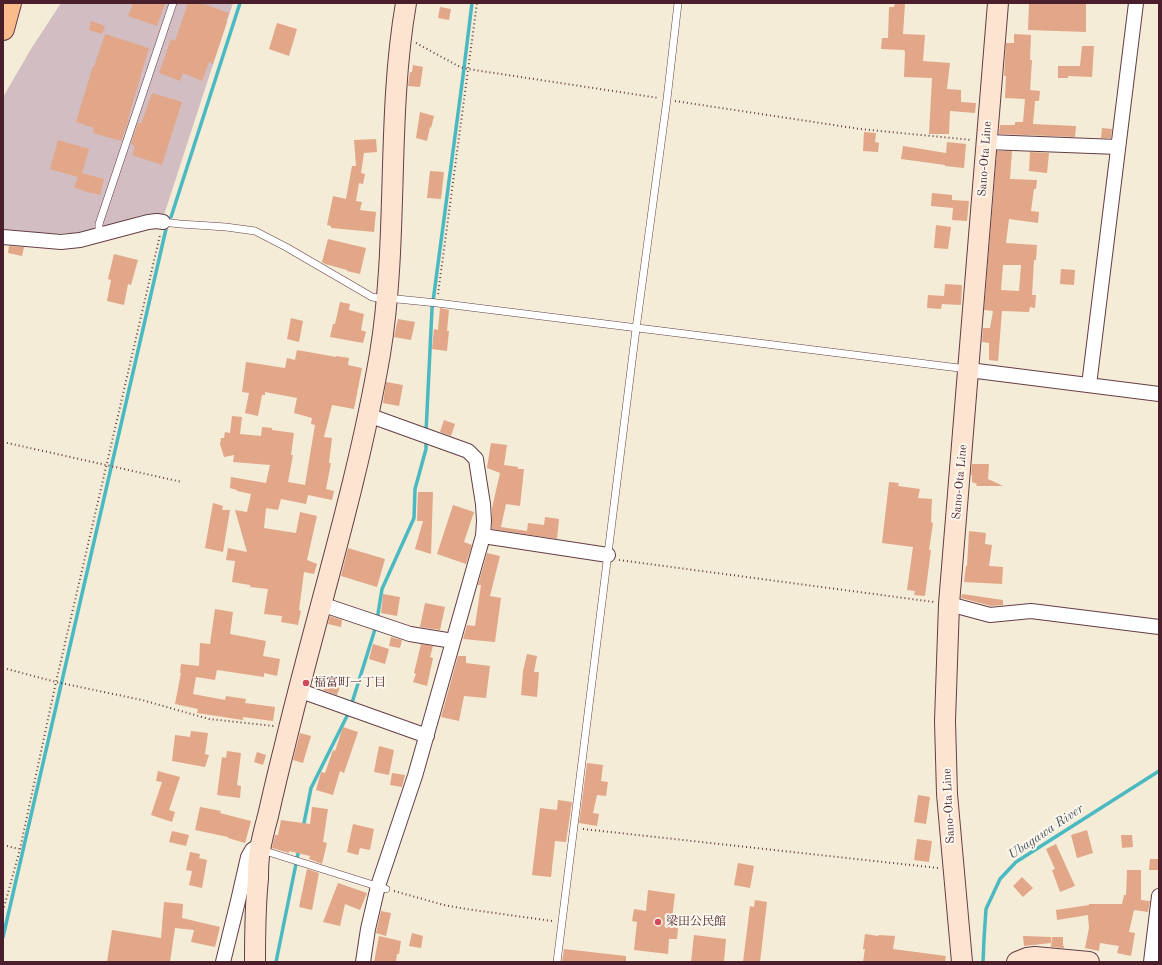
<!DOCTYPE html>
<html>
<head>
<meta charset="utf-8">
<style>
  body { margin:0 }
  #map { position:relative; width:1162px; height:965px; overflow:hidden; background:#f4ecd7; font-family:"Old Standard TT",serif }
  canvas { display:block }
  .frame { position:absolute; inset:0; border:4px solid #4a1f2b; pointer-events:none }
</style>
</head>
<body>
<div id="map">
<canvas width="1162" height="965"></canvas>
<div class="frame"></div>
</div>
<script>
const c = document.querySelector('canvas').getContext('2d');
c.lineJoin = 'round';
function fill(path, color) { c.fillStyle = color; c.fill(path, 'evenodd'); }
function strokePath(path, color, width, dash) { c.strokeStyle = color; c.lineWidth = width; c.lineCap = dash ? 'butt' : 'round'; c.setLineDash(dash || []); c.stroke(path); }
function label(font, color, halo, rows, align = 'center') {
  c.font = font + ' "Old Standard TT","Noto Serif JP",serif'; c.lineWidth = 4; c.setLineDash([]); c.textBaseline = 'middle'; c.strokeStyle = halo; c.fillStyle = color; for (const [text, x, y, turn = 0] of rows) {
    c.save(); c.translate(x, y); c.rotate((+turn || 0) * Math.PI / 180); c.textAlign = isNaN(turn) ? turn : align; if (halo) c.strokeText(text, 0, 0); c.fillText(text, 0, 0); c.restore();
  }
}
const industrial = new Path2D(`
  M61 3H233L164 215H142L109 226 79 233 48 234 3 230V97L31 49Z`);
const stream = new Path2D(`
  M171 217 240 3
  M426 432 432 309 463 76 472 3
  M377 620 382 589 414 518 415 489 426 449V439
  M351 706 376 626
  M303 828 311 788 349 712
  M3 937 166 229
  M276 962 299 849
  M983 962 984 939 986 909 1000 879 1016 862 1159 771`);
const building = new Path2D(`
  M133 3H165L157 26 128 16Z
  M188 3H201L229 13 226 21 227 22 213 64 209 62 202 81 183 73 180 81 159 73 171 39 175 41Z
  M895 3H905L903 34 925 35 923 61 950 63 947 89 961 90V102L976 103 975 113 950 111 949 134H929L932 78 904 77 905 52 904 50 881 49 882 38H888L889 7H894Z
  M1029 3H1086V32L1028 30Z
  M440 7 451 9 449 20 438 18Z
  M91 21 105 26 102 34 89 30Z
  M277 23 297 29 289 56 269 49Z
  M105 34 149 48 128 119 129 120 121 141 93 133 94 128 76 122 93 66 94 67Z
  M1014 34 1031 35 1030 60H1032L1030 90 1040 91 1039 101H1035L1033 124 1076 126 1075 137 999 134 1000 125H1015V122H1023L1025 99 1005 98 1006 76H1004L1006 43H1014Z
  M1082 46H1094L1092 77 1068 76V78H1058V66H1080Z
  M413 65 423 67 420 87 408 86 410 72H412Z
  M152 93 182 102 162 165 132 155 135 146 131 144 138 123 141 124Z
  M420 112 434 116 431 128 430 127 427 141 416 138Z
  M1102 128 1112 129 1111 138H1101Z
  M864 132 876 133 875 142 879 143 878 152 863 151Z
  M376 139 377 152 364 153 361 173 365 174 363 184 359 183 356 201 362 202 360 210 376 212 374 232 331 228V226L327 225 333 196 346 199 352 166H356L354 140Z
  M58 140 89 149 82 173 104 179 100 195 87 192 74 187 78 177 50 169Z
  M947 142 966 144 964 168 945 166V165L901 159 903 146 946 153Z
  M997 151H1012L1010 179 1037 180 1036 189H1034L1031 211 1039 212 1038 223 1009 219 1006 243 1037 245 1036 260H1034L1032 295H1036L1035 308 1030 307 1029 312 1002 311 998 361 989 360V343L982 342 983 328H990L993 311 984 310ZM1003 265H1021L1019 291 1001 290Z
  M1030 152 1049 153 1047 173 1029 171Z
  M430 171 444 172 441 199 427 198Z
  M932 193 952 195V200L969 201 967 221 952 220 953 208 931 206Z
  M936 225 951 227 948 249 934 248Z
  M328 239 366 248 360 274 347 271V270L325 264 322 262Z
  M9 246 24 247 22 256 8 253Z
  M114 254 138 260 131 285 128 284 124 305 107 301 111 280 108 279Z
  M1061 269 1075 270 1074 285 1060 284Z
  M945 284 962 285 961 305 942 304 941 309 927 308 928 295 944 296Z
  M340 302 350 304 349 310 364 314 361 330 366 332 363 343 330 337 333 324H335Z
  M440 308 449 310 447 331H449L447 351 432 349 434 329 438 330Z
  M291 318 303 321 299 342 287 339Z
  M398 319 415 322 411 340 394 337Z
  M297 350 336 357V356L349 358 348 365 362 368 354 409 332 405 324 437 332 438 329 463H331L326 489 334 491 332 500 308 495 306 504 281 499 278 510 266 508 264 528 296 533 300 512 317 516 307 560 317 564 314 574 304 572 299 610 301 611 298 625 281 622 282 616 264 614 268 589 250 587V585L232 582 235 561 226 560 228 548 247 552 235 510 247 512 251 494 237 491V490L230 488 231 477 266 483 270 465 233 462 234 455 224 457 220 444 221 438H224L225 432 230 433 232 416 242 417 240 434 261 436 262 427 272 428V430L294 433 291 455H293L288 482 305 485 315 425 311 424 312 418 294 413 297 398 265 392V395H262L258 416 245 413 249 393 242 392 246 362 285 368 287 358 295 360Z
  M386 382 403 385 399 406 383 403Z
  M444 420 455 424 451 436 440 432Z
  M491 443 507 445 504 465 518 467V469H524L520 506 506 504 501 527 527 531 528 523 544 525 545 517 559 519 557 539 492 529V508L500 473 487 468Z
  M972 464H989L988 479 1003 486H976L977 484 972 482V475H971Z
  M889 482 899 483 898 486 920 489 918 498 932 499 931 522 933 523 929 550H931L925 596 914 595 915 591 907 590 913 547 882 543Z
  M418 492H433L431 554 415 549 423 521H417Z
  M213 503 223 506 222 510H230L223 552 205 548Z
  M453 505 474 512 464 542 472 545 466 564 437 554Z
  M969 531 986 533 985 544 992 545 989 566 1003 567 1002 584 964 582 966 566H967Z
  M348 548 385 559 377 587 341 576Z
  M487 553 500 556 490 596 501 598 495 642 463 639 467 625 475 626 481 585H478Z
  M383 594 400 597 397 616 381 613Z
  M962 594 1003 600V605L991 606 961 598Z
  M425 603 445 607 440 630 420 627Z
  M215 609 233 612 230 634 266 641 263 656 280 659 277 676 264 673V677L217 670 215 680 196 677 193 694 225 700 226 696 246 699 245 703 275 707 273 721 243 717V720L197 713 198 709 175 704 181 673H180L181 664 199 666 200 643 210 644Z
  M330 616 342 620 341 627 328 624Z
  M391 637 402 640 400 648 389 646Z
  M373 644 389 649 385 664 369 659Z
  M421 644 433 646 430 657 433 658 427 686 413 682 416 674 414 673Z
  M527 654 537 656 534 672H539L537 697 521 695 523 671Z
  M458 656H466V663L490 666 486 698 464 696 459 721 441 717Z
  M327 679 341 684 337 695 323 690Z
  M343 727 358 732 344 773 340 771 333 795 316 790 321 772 325 773 333 750 335 751Z
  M191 731 208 733 205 754 209 755 205 767 172 761 175 735 190 737Z
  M300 733 311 736 303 763 293 760Z
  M379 746 394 750 389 775 374 772Z
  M227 751 241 753 237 785 241 786 240 798 217 795 222 757 226 758Z
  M257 752 266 755 263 765 254 762Z
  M587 763 603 765 601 781 608 782 606 796 597 795 593 813 599 814 597 826 579 823Z
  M158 771 180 777 169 810 175 812 172 822 151 815 162 782 156 781Z
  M392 773 405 775 402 787 390 785Z
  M918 795 930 797 926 824 914 822Z
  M558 800 572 802 566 842 555 841 551 877 532 875 540 808 557 810Z
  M200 807 221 811 220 813 251 821 245 843 228 838V837L195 830Z
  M312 807 328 809 323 842 327 843 322 864 309 859 310 856 289 851V853L272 848 275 835H278L281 820 310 824Z
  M353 824 374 829 370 850 360 848 358 855 347 852Z
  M1087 830 1093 853 1077 858 1071 835Z
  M172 831 189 835 186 846 169 842Z
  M1121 835H1132L1133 847 1122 848Z
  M917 839 932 841 929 862 914 860Z
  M1056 844 1075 886 1060 892 1052 870 1055 869 1046 849Z
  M190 852 200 854 199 858 207 860 202 888 189 885 192 871 186 870Z
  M1150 859H1159V870H1149Z
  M738 863 754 866 750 888 734 885Z
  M307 869 319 873 312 910 299 907Z
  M1127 870H1141V900L1150 901 1148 912 1134 910 1129 932 1135 933 1131 956 1117 953 1119 946 1100 943 1099 951 1085 948 1089 928 1088 915 1057 920 1056 910 1089 905V904H1122L1124 895H1126Z
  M1022 877 1033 888 1023 897 1013 886Z
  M338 883 367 893 360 910 345 904 340 926 323 922Z
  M648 890 675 894 671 927 678 928 677 939H669L668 954 634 950 637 922 632 921 634 909 646 911Z
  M755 900 767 902 760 962H743L750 906 754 907Z
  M164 902 183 904 182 918 220 927 215 947 191 942 194 930 175 928 170 962H107L112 930 161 938Z
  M381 911 391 913 386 936 376 933Z
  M412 933 423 936 421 948 409 946Z
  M865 934 878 936 879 935 895 936 893 949 946 956 945 962H863L865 949H863Z
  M694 935 726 939 724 962H691Z
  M379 936 401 941 399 954H397L396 962H374Z
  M1023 936 1051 937V943L1024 946Z
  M1052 937H1063V946H1064V948L1051 947Z
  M564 949 626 956V962H562Z`);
const path = new Path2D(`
  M416 43 460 67 468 69 659 98
  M675 101 860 129 972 140
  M438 294 477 3
  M3 442 182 482
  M619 560 934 602
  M3 668 56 682 142 700 209 719 274 726
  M583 829 938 868
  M3 845 19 849
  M394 891 444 905 466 909 552 921
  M3 911 20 849 56 682 160 235`);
const lane = new Path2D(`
  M163 222 180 224 226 227 255 231 286 247 372 297 378 298H387L437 303 967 369
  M99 235V224L173 3
  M262 850 386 889
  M557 962 636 329 667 99 678 3`);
const street = new Path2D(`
  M987 142 1118 147
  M3 237 61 242 80 240 148 222 157 221 163 222
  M969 370 1159 394
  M1089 385 1136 3
  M483 536 608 555
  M321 604 410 634 453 641
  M949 604 990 615 1031 611 1159 627
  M298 690 427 736
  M223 962 238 901 248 857 252 850 255 848 260 850
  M363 962 368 929 378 886 415 776 483 536 484 521 483 504 477 466 476 459 468 451 368 415
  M1151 962 1159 896`);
const secondary = new Path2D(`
  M255 962C255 934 255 907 258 879 258 869 258 859 260 850 262 838 265 827 268 816 273 794 278 772 284 749 315 618 357 488 380 354 399 238 386 119 406 3
  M962 962 947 794 945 721 949 604 998 3
  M1017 962 1027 958 1035 957 1089 962`);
const primary = new Path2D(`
  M3 29 10 3`);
const markers = [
  [306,683,4,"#d1495b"],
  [658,922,4,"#d1495b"]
];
const streetNames = [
  ["Sano-Ota Line",985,159,-86],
  ["Sano-Ota Line",960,482,-85],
  ["Sano-Ota Line",949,806,-93]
];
const poiNames = [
  ["福富町一丁目",314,683],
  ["梁田公民館",666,922]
];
const waterNames = [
  ["Ubagawa River",1046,832,-34]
];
fill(industrial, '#d2bec2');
strokePath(stream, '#4ab9c1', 3.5);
fill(building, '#e2a688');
strokePath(lane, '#643e45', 8);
strokePath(street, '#643e45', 16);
strokePath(secondary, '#643e45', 22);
strokePath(primary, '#643e45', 24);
strokePath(path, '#643e45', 2, [1, 3]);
strokePath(lane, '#fff', 7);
strokePath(street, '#fff', 14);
strokePath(secondary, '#fde4d1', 20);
strokePath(primary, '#fabc8b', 22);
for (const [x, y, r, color] of markers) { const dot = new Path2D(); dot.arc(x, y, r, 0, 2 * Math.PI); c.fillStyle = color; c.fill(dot); strokePath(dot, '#fbf7ec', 1.5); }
label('12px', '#4a1f2b', '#fbf7ec', streetNames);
label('12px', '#4a1f2b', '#fbf7ec', poiNames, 'left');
label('italic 13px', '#4a5560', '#fbf7ec', waterNames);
</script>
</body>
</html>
